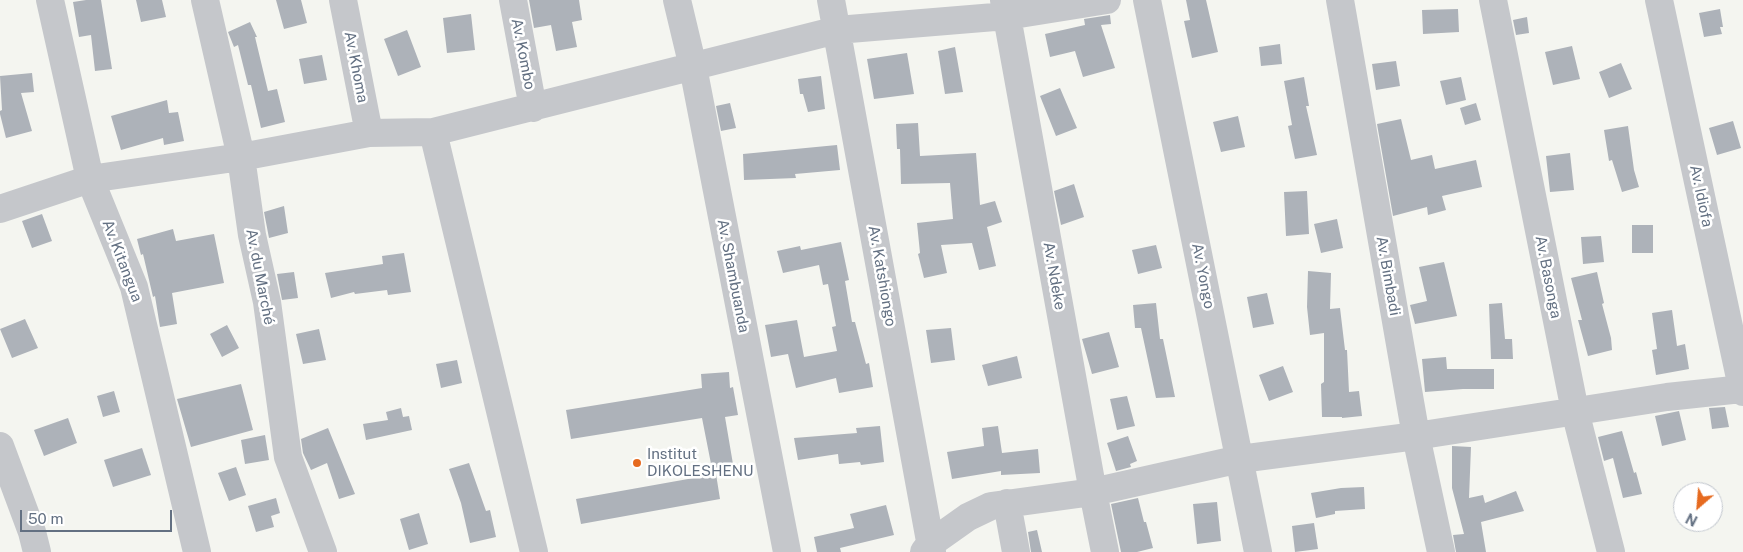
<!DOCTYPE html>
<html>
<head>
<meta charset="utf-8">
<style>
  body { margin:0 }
  #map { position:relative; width:1743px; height:552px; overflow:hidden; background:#f4f5f0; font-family:"Public Sans",sans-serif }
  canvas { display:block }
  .north { position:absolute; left:1673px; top:482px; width:50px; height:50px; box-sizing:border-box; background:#fff; border:1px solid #c1c6cd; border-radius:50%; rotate:207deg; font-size:14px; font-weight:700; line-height:20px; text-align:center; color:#637082 }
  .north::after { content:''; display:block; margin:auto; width:18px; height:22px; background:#e66a1f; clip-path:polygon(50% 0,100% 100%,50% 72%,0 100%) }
  .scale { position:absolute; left:20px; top:510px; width:152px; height:22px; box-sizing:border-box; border:2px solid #637082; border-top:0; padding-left:6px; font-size:15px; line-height:18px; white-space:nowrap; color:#637082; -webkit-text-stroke:4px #fff; paint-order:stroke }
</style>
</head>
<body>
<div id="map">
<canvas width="1743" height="552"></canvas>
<div class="north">N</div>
<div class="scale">50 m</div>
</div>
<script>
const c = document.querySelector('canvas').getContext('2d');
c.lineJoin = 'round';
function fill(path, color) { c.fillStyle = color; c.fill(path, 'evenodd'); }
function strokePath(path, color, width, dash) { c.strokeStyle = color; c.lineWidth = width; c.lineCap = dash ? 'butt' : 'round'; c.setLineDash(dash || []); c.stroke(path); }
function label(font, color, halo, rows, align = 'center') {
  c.font = font + ' "Public Sans",sans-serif'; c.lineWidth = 5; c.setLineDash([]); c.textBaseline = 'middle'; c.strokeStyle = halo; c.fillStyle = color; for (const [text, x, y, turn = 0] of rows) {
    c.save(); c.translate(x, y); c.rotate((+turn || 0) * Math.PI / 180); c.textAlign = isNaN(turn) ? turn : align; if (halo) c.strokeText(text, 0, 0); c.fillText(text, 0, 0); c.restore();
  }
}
const building = new Path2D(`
  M86 0H101L112 69 95 71 91 35 79 37 73 2Z
  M136 0H162L166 17 141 22Z
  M276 0H301L307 23 284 29Z
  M529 0H579L582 20 572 22 577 47 556 51 551 25 534 28Z
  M1186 0H1206L1218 52 1192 58 1184 21 1190 20Z
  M1458 9 1459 32 1423 34 1422 10Z
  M1720 9 1723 27H1720L1722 34 1704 37 1699 13Z
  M471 14 475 50 447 53 443 18Z
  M1110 15 1111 24 1101 25 1115 68 1083 77 1075 51 1050 57 1045 34 1085 25 1084 19Z
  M1527 17 1529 33 1516 35 1513 20Z
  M250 22 257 37H255L268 91 277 89 285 122 261 128 251 85H248L238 45 234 47 228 32Z
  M407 30 421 67 398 76 384 39Z
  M1280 44 1282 64 1261 66 1259 47Z
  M1572 46 1580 79 1553 85 1545 52Z
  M955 47 963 92 945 94 938 51Z
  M907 53 914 94 874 99 867 59Z
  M322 55 327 80 304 84 299 59Z
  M1396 61 1400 86 1376 90 1372 64Z
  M1621 63 1632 89 1609 98 1599 72Z
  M32 73 34 92 21 93 32 131 6 138 0 114V111L2 110 0 76Z
  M821 76 825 109 808 112 803 94H800L798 79Z
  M1304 77 1309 106H1306L1317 155 1295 159 1288 126 1292 125 1284 81Z
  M1461 77 1466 100 1446 105 1440 81Z
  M1060 88 1077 128 1056 136 1040 96Z
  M167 100 169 113 178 112 184 141 164 145 163 138 121 150 111 116Z
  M730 103 736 128 721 131 716 106Z
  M1476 103 1481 120 1465 125 1460 108Z
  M1238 116 1245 147 1221 152 1213 122Z
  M1401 119 1411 160 1432 155 1435 169 1476 160 1482 187 1442 196 1446 210 1428 215 1427 207 1393 216 1377 124Z
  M1733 121 1741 148 1717 155 1709 128Z
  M918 123 920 156 976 153 980 205 995 201 1002 222 987 227 996 266 979 270 972 243 941 245 947 273 924 278 918 254 920 253 917 223 953 219 950 183 901 184 900 149H897L896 124Z
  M1628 126 1634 170 1639 187 1622 192 1612 160 1609 161 1604 130Z
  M837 145 840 170 795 174 796 178 744 180 743 154Z
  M1570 153 1574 190 1550 192 1546 156Z
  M1074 184 1084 217 1061 225 1054 191Z
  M1307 191 1309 234 1286 236 1284 192Z
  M284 206 288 233 269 238 264 212Z
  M42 214 52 241 32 248 22 221Z
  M1337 219 1343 248 1321 253 1314 224Z
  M1632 225H1653V253H1632Z
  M173 229 176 241 214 234 224 283 172 293 177 324 160 327 155 296 153 297 143 254 141 255 137 239Z
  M1601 236 1604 262 1583 264 1581 237Z
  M841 242 849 280 845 281 852 322H855L866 364 869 363 873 387 839 393 836 378 796 388 788 354 771 357 765 325 797 320 804 357 837 351 832 327 836 326 828 284 823 285 819 265 783 273 777 251 800 246 801 250Z
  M1156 245 1162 268 1138 274 1132 250Z
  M404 253 411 292 388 295 387 290 355 294 354 292 331 298 325 273 383 264 382 256Z
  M1444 262 1457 316 1415 324 1410 305 1427 301 1419 267Z
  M1308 271 1331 273 1330 309 1340 308 1345 350H1347L1349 392 1359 391 1362 416 1342 418V417H1322L1321 384 1324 382V333L1310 335 1307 307Z
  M294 272 298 298 282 300 277 274Z
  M1597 272 1604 303 1602 304 1611 338 1612 350 1588 356 1578 320H1582L1571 278Z
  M1267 293 1274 324 1253 328 1247 297Z
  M1156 303 1160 339H1163L1175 397 1156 398 1141 328H1135L1133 305Z
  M1502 303 1505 339H1512L1513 359H1491L1489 304Z
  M1672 310 1677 346 1685 344 1689 369 1656 375 1652 350 1657 349 1652 313Z
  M25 319 38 348 12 358 0 329Z
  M227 325 239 348 222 357 210 334Z
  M951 328 955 360 931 363 926 330Z
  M319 329 326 360 303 364 296 334Z
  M1109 332 1119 367 1092 374 1082 339Z
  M1017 356 1022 378 988 386 982 365Z
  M1446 357 1447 369H1494V389H1463L1425 392 1422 359Z
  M457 360 462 383 441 388 436 364Z
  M1283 366 1293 392 1269 401 1259 375Z
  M729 372 730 388 733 387 738 415 725 417 734 470 713 474 702 418 571 439 566 410 702 388 701 374Z
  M241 384 253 430 191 447 177 399Z
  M114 391 120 412 103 417 97 396Z
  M1127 396 1135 426 1117 430 1110 399Z
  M1725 407 1729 427 1712 429 1709 408Z
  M401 408 403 417 409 416 412 430 366 440 363 424 388 420 386 412Z
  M1679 411 1686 440 1662 446 1655 416Z
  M68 418 77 443 44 456 34 430Z
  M880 426 884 462 861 465 860 462 839 464 838 454 798 460 794 438 857 433 856 428Z
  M998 426 1002 453 1038 449 1040 473 1001 475V471L952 479 947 452 984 446 982 428Z
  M328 428 355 494 339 499 327 463 311 470 303 453 301 439Z
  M1622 431 1634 473 1636 472 1642 494 1623 498 1613 458 1604 461 1598 437Z
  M265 435 269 460 245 464 241 440Z
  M1128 436 1137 461 1130 464 1131 467 1116 471 1107 443Z
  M1452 446 1471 447 1469 498 1483 495 1485 503 1516 491 1524 511 1481 522 1486 552H1456L1453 535 1464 534 1452 488Z
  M142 448 151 475 113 487 104 460Z
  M469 463 486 511 490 510 496 537 470 543 461 503 449 469Z
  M236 467 246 495 229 501 218 473Z
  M716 474 720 499 581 524 576 499Z
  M1364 487 1365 509 1335 511V514L1316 518 1311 493 1341 488Z
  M276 498 280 513 271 516 274 527 256 532 248 506Z
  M1138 498 1144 522H1146L1153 548 1137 552H1121L1111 504Z
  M1217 502 1221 541 1197 544 1193 504Z
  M886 505 894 535 840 548 841 552H817L814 537 854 528 850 514Z
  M419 513 428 544 409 550 400 519Z
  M1314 523 1318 549 1295 552 1292 526Z
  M1037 530 1042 552H1031L1028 532Z`);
const minor = new Path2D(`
  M50 0 90 179 134 287 197 552
  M205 0 241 157 252 235 267 302 288 457 323 552
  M343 0 369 133
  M513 0 533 108
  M677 0 693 67 787 552
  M831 0 932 552
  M1004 0 1093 492 1105 552
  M1147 0 1258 552
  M1340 0 1416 436 1441 552
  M1493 0 1575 411 1611 552
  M1659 0 1743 392
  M433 132 534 552
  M0 209 90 179 241 157 369 133 433 132 837 30 1007 16 1107 0
  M0 446 32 532 37 552
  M1007 503 1016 552
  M924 552 930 544 968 517 991 506 1093 492 1240 459 1416 436 1667 397 1743 389`);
const markers = [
  [637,463,5,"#e66a1f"]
];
const streetNames = [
  ["Av. Kombo",523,54,79],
  ["Av. Khoma",356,67,79],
  ["Av. Idiofa",1701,196,78],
  ["Av. Kitangua",122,261,69],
  ["Av. Shambuanda",733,276,79],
  ["Av. Katshiongo",882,276,80],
  ["Av. Ndeke",1054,276,80],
  ["Av. Yongo",1203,276,79],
  ["Av. Bimbadi",1388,276,80],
  ["Av. du Marché",260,277,79],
  ["Av. Basonga",1548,277,79]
];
const poiNames = [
  ["Institut",647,454],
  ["DIKOLESHENU",647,471]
];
fill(building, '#adb2b9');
strokePath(minor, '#c5c7cb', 28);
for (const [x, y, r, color] of markers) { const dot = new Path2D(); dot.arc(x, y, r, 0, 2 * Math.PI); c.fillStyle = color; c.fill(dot); strokePath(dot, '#fff', 2); }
label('15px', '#637082', '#fff', streetNames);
label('15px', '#637082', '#fff', poiNames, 'left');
</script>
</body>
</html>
